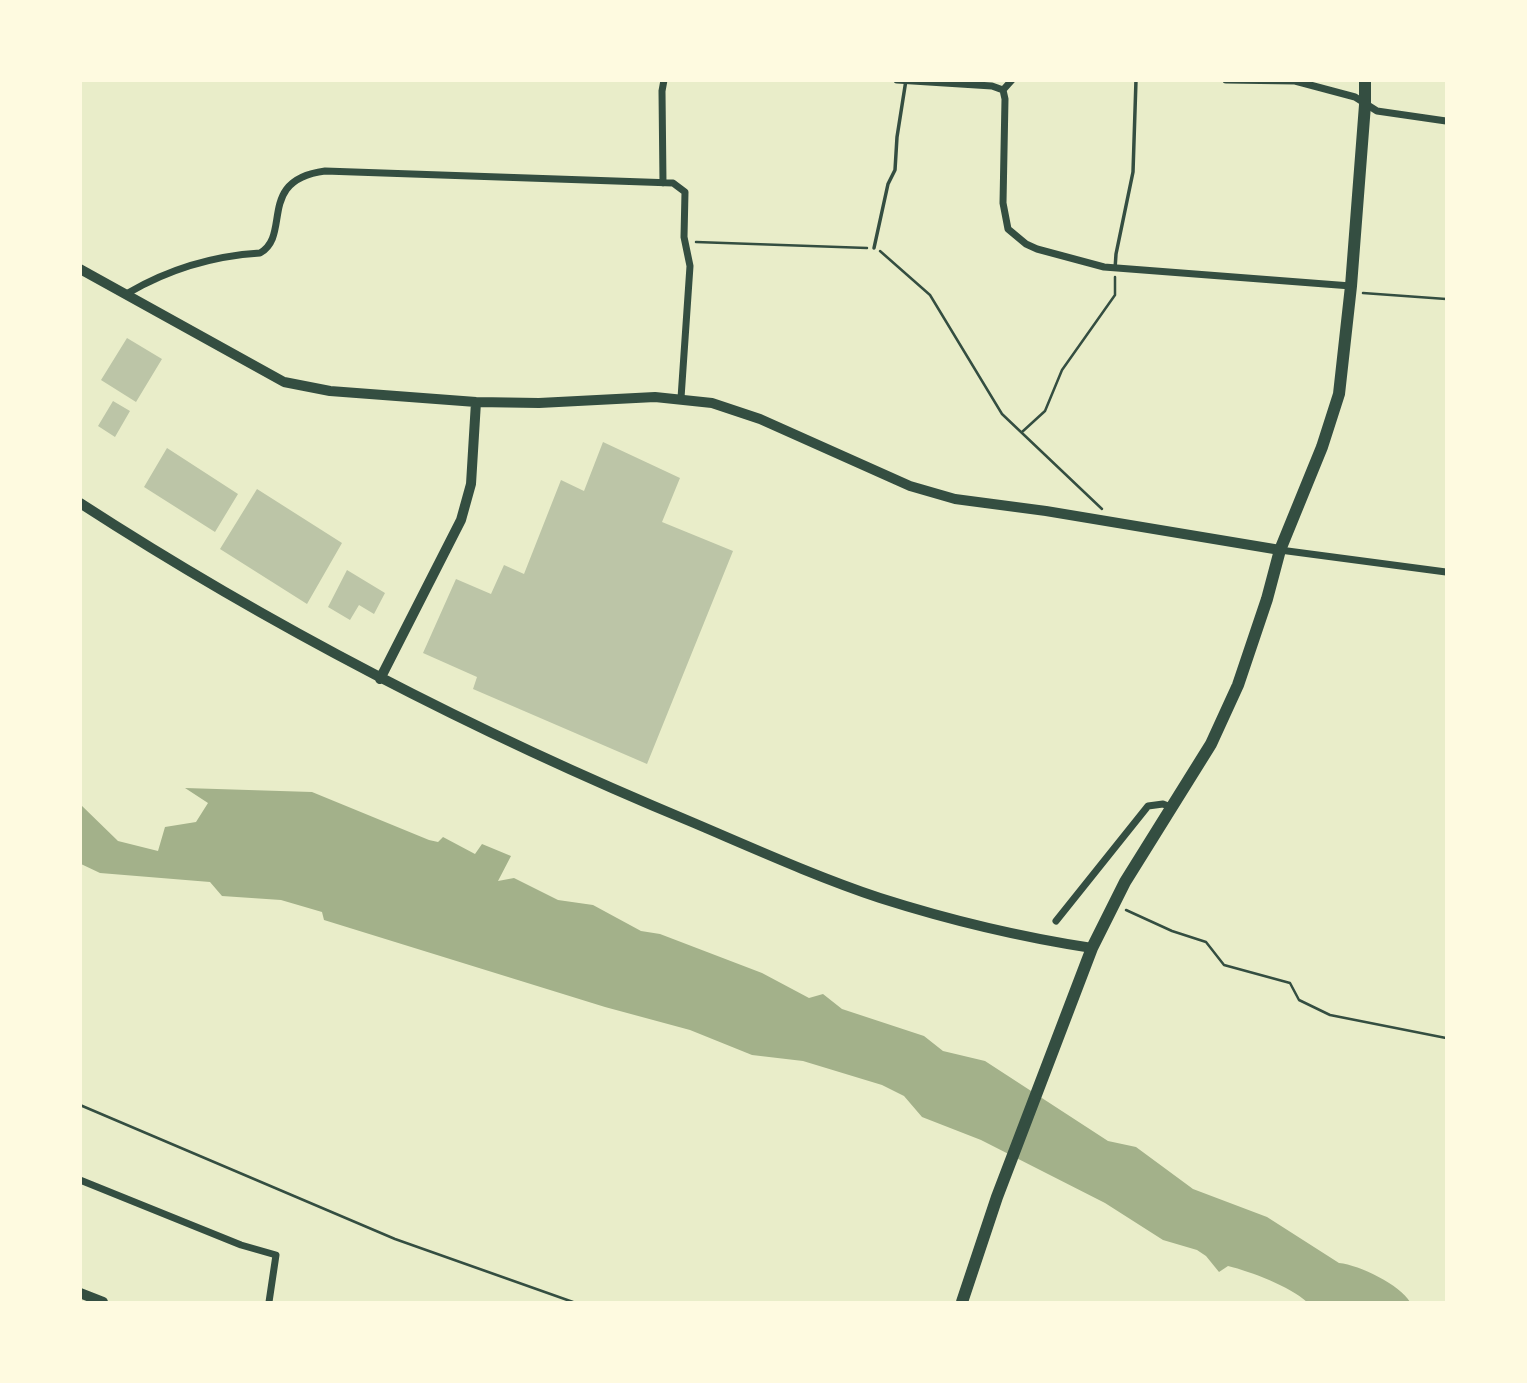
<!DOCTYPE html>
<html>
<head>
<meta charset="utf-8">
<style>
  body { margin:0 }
  #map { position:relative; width:1527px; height:1383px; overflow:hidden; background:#e9edc9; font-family:Commissioner,sans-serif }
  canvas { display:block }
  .frame { position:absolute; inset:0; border:82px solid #fefae0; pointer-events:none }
</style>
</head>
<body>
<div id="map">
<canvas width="1527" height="1383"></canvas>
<div class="frame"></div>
</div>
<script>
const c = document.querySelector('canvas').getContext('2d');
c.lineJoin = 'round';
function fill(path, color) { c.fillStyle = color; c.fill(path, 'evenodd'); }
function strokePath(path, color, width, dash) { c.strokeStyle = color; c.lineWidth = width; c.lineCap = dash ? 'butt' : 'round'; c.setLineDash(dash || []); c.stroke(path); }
const water = new Path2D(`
  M185 788 312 792 429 840 438 842 443 837 475 854 482 844 511 856 498 881 514 878 558 900 593 905 641 931 660 934 762 973 809 998 823 994 842 1009 924 1036 943 1051 985 1061 1108 1141 1136 1147 1193 1189 1267 1217 1339 1263C1360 1265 1400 1285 1410 1302H1307C1289 1286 1252 1272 1228 1266L1219 1272 1206 1256 1197 1250 1163 1240 1105 1203 981 1140 922 1117 904 1096 882 1085 803 1061 752 1055 690 1030 605 1007 324 920 322 912 281 900 222 896 210 882 100 873 81 864 80 804 118 841 158 851 165 827 196 822 208 803Z`);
const building = new Path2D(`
  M127 338 162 359 136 402 101 380Z
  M113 401 130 411 115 437 98 426Z
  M603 442 680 478 662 522 733 551 647 764 473 689 477 677 423 653 456 579 491 594 504 565 524 574 561 480 584 491Z
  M167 448 238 494 215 532 144 487Z
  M257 489 342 543 307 604 220 549Z
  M347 570 385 593 374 614 359 605 350 620 328 607Z`);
const path = new Path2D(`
  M696 242 867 248
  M880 251 930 295 1002 414 1102 509
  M1363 293 1446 299
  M1022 432 1045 411 1062 370 1115 295V277
  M1126 910 1172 931 1206 942 1224 965 1290 983 1299 1000 1330 1015 1446 1038
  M80 1105 395 1239 573 1302`);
const service = new Path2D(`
  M874 248 888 184 895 170 897 137 906 80
  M1115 269 1116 254 1133 172 1136 80`);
const minor = new Path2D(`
  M897 80 992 86 1003 90 1005 99 1003 203 1008 229 1026 244 1037 249 1104 267 1351 286
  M1226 80 1295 81 1355 97 1377 111 1446 121
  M1003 90 1012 80
  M663 183 662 91 664 80
  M128 293C169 269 212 256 260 253 292 235 256 180 325 171L673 183 685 192 684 237 690 266 681 398
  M1280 550 1446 572
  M1056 921 1148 806 1163 804 1173 808
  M80 1180 241 1245 276 1255 269 1302`);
const tertiary = new Path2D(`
  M80 269 284 382 330 391 476 402 539 403 655 397 712 403 760 419 910 486 955 499 1046 511 1280 550
  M80 503C276 630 479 734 694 823 755 849 817 877 880 898 949 920 1020 937 1092 948
  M380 679 461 520 471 484 476 402
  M80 1293 103 1302`);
const trunk = new Path2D(`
  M962 1302 997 1197 1092 948 1125 882 1211 744 1238 685 1267 599 1280 550 1322 447 1339 394 1351 286 1365 105V80`);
fill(water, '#a3b18a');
fill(building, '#bcc5a7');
strokePath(path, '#344e41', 2.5);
strokePath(service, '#344e41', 3.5);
strokePath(minor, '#344e41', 7);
strokePath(tertiary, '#344e41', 10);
strokePath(trunk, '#344e41', 12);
</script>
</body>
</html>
